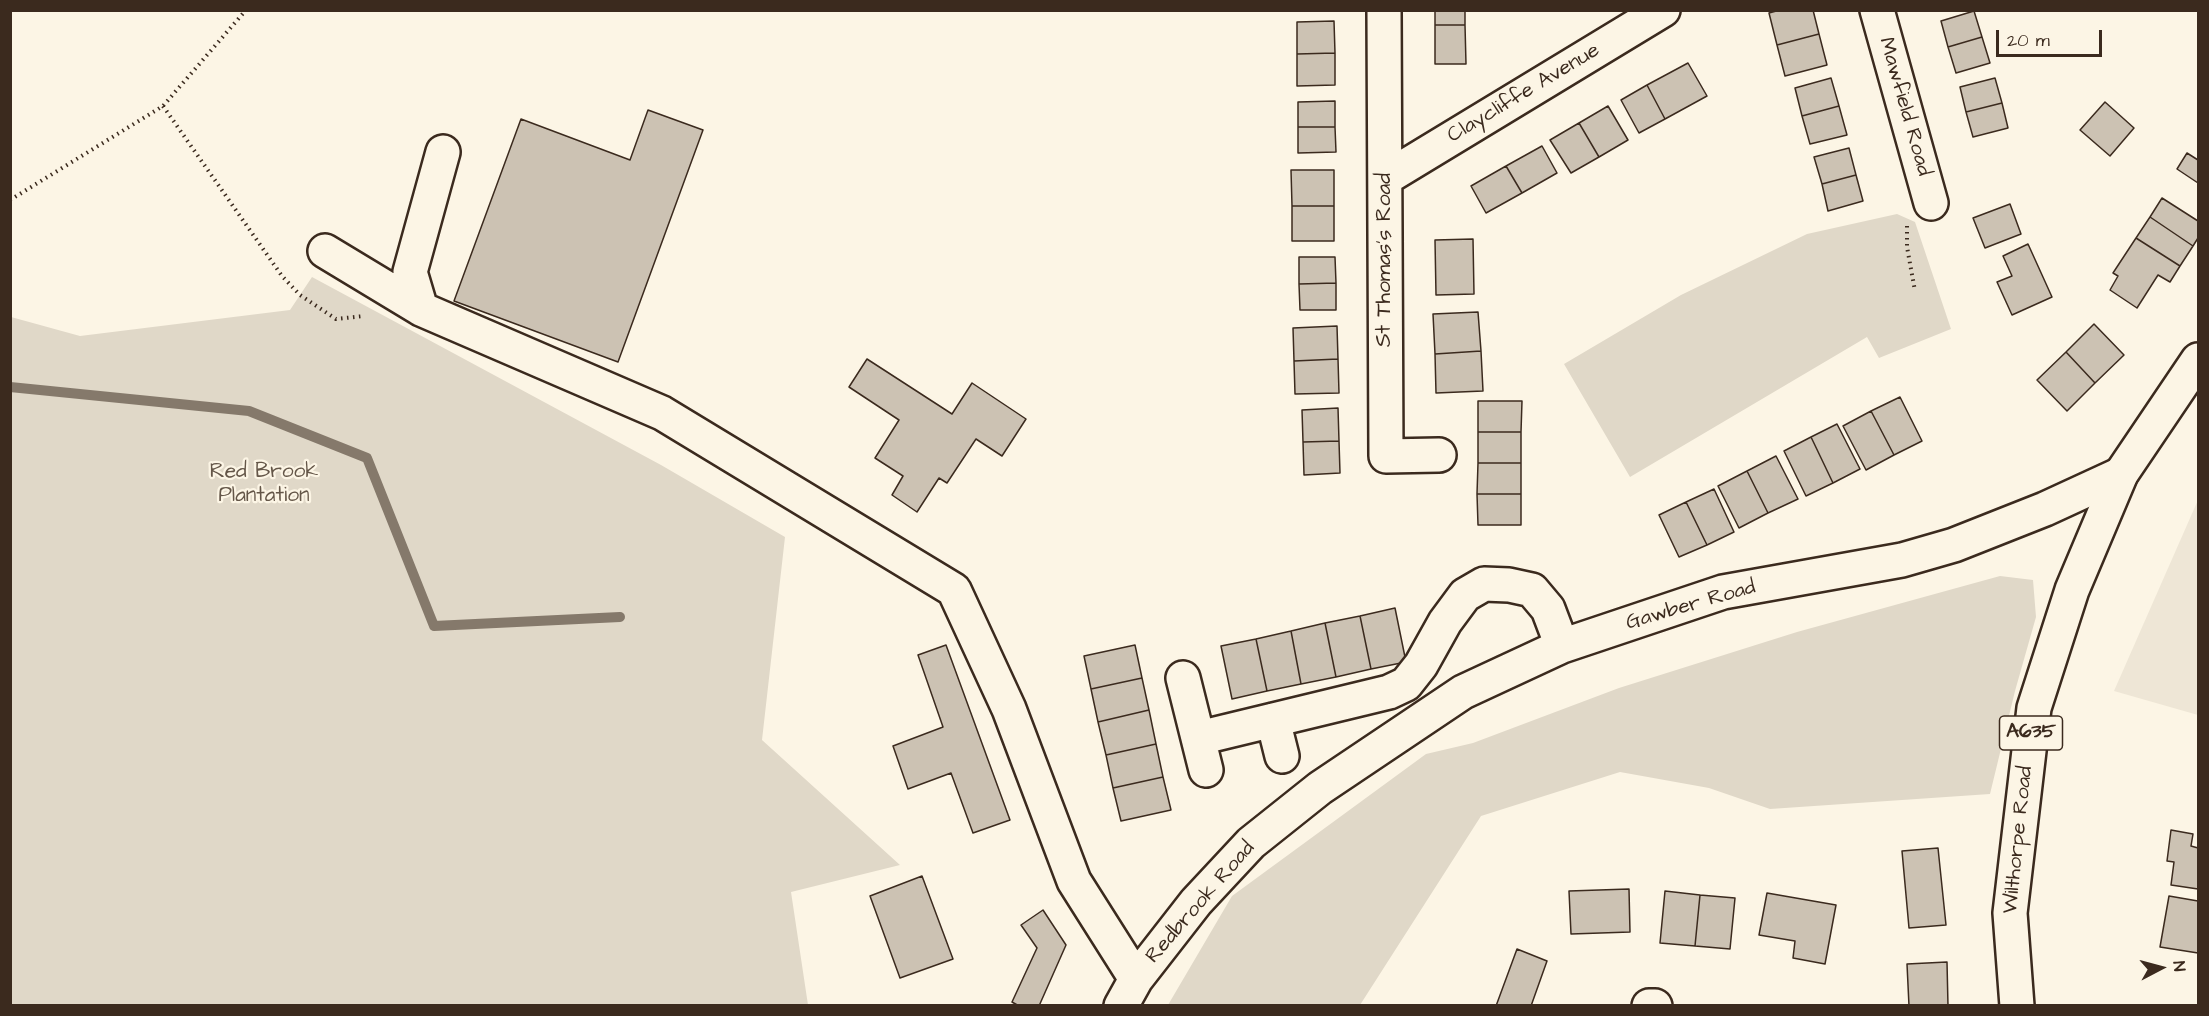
<!DOCTYPE html>
<style>
body{margin:0}
#map{position:relative;width:2209px;height:1016px;overflow:hidden;background:#fcf5e5;font-family:"Architects Daughter",sans-serif}
canvas{display:block}
.frame{position:absolute;inset:0;border:12px solid #3b2a1e;pointer-events:none}
.north{position:absolute;left:2131px;top:938px;width:60px;height:60px;-webkit-text-stroke:4px #fcf5e5;paint-order:stroke;rotate:84deg;font-size:16px;font-weight:700;line-height:24px;text-align:center;color:#3b2a1e}
.north::after{content:'';display:block;margin:auto;width:21px;height:27px;background:#3b2a1e;clip-path:polygon(50% 0,100% 100%,50% 72%,0 100%)}
.scale{position:absolute;left:1996px;top:30px;width:106px;height:27px;box-sizing:border-box;border:3px solid #3b2a1e;border-top:0;padding-left:8px;font-size:18px;line-height:21px;white-space:nowrap;color:#3b2a1e;-webkit-text-stroke:4px #fcf5e5;paint-order:stroke}
</style>
<div id="map">
<canvas width="2209" height="1016"></canvas>
<div class="frame"></div>
<div class="north">N</div>
<div class="scale">20 m</div>
</div>
<script>
const context = document.querySelector('canvas').getContext('2d');
context.lineJoin = 'round';
function paint(path, color) {
  context.fillStyle = color;
  context.fill(path, 'evenodd');
}
function strokePath(path, color, width, dash) {
  context.strokeStyle = color;
  context.lineWidth = width;
  context.lineCap = dash ? 'butt' : 'round';
  context.setLineDash(dash || []);
  context.stroke(path);
}
function drawText(font, color, halo, rows, align = 'center') {
  context.font = font + ' "Architects Daughter",sans-serif';
  context.lineWidth = 4.5;
  context.setLineDash([]);
  context.textBaseline = 'middle';
  context.strokeStyle = halo;
  context.fillStyle = color;
  for (const [text, x, y, turn = 0] of rows) {
    context.save();
    context.translate(x, y);
    context.rotate((+turn || 0) * Math.PI / 180);
    context.textAlign = isNaN(turn) ? turn : align;
    if (halo) context.strokeText(text, 0, 0);
    context.fillText(text, 0, 0);
    context.restore();
  }
}
paint(new Path2D(`
 M2198,500V715L2114,691Z`), '#eee6d6');
paint(new Path2D(`
 M1897,214L1915,222L1951,329L1879,358L1867,337L1630,477L1564,364L1681,295L1807,234Z
 M312,277L661,465L785,537L762,740L900,865L791,892L808,1005H11V317L80,336L290,310Z
 M2000,576L2033,580L2036,617L2015,691L1990,794L1770,809L1709,788L1620,772L1481,816L1360,1005H1168L1232,896L1426,754L1473,743L1619,688L1797,632Z`), '#e0d8c8');
strokePath(new Path2D(`
 M10,387L249,411L367,458L434,626L620,617`), '#85796b', 10);
const building = new Path2D(`
 M1435,10H1465V25H1435Z
 M1780,10H1813L1819,34L1777,45L1769,13Z
 M1974,11L1982,37L1948,47L1941,21Z
 M1334,21L1335,53L1297,54V22Z
 M1435,25H1465L1466,64H1435Z
 M1819,34L1827,65L1785,76L1777,45Z
 M1982,37L1990,63L1956,73L1948,47Z
 M1335,53V85L1297,86V54Z
 M1688,63L1707,96L1665,119L1647,85Z
 M1831,78L1839,106L1802,116L1795,88Z
 M1995,78L2002,103L1966,112L1960,87Z
 M1647,85L1665,119L1639,133L1621,100Z
 M1335,101V127H1298V102Z
 M2105,102L2134,128L2110,156L2080,130Z
 M2002,103L2008,128L1973,137L1966,112Z
 M1608,106L1628,140L1599,157L1579,123Z
 M1839,106L1847,135L1810,144L1802,116Z
 M648,110L703,130L618,362L454,301L521,119L630,160Z
 M1579,123L1599,157L1571,173L1550,140Z
 M1298,127H1335L1336,152L1298,153Z
 M1542,146L1557,173L1522,193L1506,166Z
 M1849,148L1856,175L1822,184L1814,157Z
 M2187,153L2198,160V183L2177,169Z
 M1506,166L1522,193L1486,213L1471,186Z
 M1291,170H1334V206H1292Z
 M1856,175L1863,201L1828,211L1822,184Z
 M2162,198L2198,221V238L2193,246L2150,217Z
 M2010,204L2021,234L1985,248L1973,218Z
 M1292,206H1334V241H1292Z
 M2150,217L2193,246L2180,266L2136,238Z
 M2136,238L2180,266L2170,282L2158,275L2137,308L2110,290L2118,276L2113,273Z
 M1473,239L1474,294L1436,295L1435,240Z
 M2028,244L2052,297L2012,315L1997,282L2012,276L2003,256Z
 M1299,257H1335L1336,283L1299,284Z
 M1336,283V310H1300L1299,284Z
 M1478,312L1481,351L1435,354L1433,314Z
 M2094,324L2124,355L2095,383L2066,352Z
 M1337,326L1338,359L1294,361L1293,328Z
 M1481,351L1483,391L1436,393L1435,354Z
 M2066,352L2095,383L2067,411L2037,380Z
 M867,359L952,414L972,383L1026,419L1002,456L976,439L947,483L939,478L917,512L892,495L903,476L875,458L899,420L849,387Z
 M1338,359L1339,393L1295,394L1294,361Z
 M1900,397L1922,441L1894,455L1871,411Z
 M1478,401H1522L1521,432H1478Z
 M1338,408L1339,441L1303,442L1302,410Z
 M1871,411L1894,455L1866,470L1843,426Z
 M1837,424L1860,469L1833,483L1811,437Z
 M1478,432H1521V463H1478Z
 M1811,437L1833,483L1806,496L1784,451Z
 M1339,441L1340,473L1304,475L1303,442Z
 M1776,456L1798,499L1768,513L1747,471Z
 M1478,463H1521V494H1477Z
 M1747,471L1768,513L1739,528L1718,486Z
 M1714,489L1734,532L1707,545L1686,502Z
 M1477,494H1521V525H1478Z
 M1686,502L1707,545L1679,557L1659,515Z
 M1395,608L1406,662L1371,669L1360,616Z
 M1360,616L1371,669L1336,677L1325,623Z
 M1325,623L1336,677L1301,684L1291,631Z
 M1291,631L1301,684L1267,691L1256,639Z
 M1256,639L1267,691L1232,699L1221,646Z
 M946,645L1010,820L973,833L951,773L908,789L893,746L943,727L918,655Z
 M1135,645L1142,678L1091,689L1084,656Z
 M1142,678L1149,710L1098,722L1091,689Z
 M1149,710L1156,744L1106,755L1098,722Z
 M1156,744L1163,777L1113,788L1106,755Z
 M1163,777L1171,810L1121,821L1113,788Z
 M2171,830L2193,834L2191,846L2198,848V889L2171,885L2174,862L2167,861Z
 M1938,848L1946,925L1909,928L1902,851Z
 M922,876L953,959L900,978L870,896Z
 M1629,889L1630,932L1571,934L1569,891Z
 M1665,891L1700,895L1695,946L1660,943Z
 M1767,893L1836,905L1825,964L1793,958L1795,941L1759,935Z
 M1700,895L1735,898L1730,949L1695,946Z
 M2169,896L2198,901V953L2160,947Z
 M1043,910L1066,945L1039,1006H1019L1012,1002L1037,948L1021,925Z
 M1517,949L1547,961L1531,1006H1496Z
 M1947,962L1948,1006H1909L1907,964Z`);
paint(building, '#ccc2b3');
strokePath(building, '#3b2a1e', 1.5);
const minor = new Path2D(`
 M1384,10L1386,456L1439,455
 M1877,10L1931,203
 M1386,178L1663,10
 M325,251L421,309L662,413L954,590L1009,709L1074,881L1136,979
 M421,309L410,272L443,152
 M1183,678L1206,770
 M1273,720L1282,756
 M1199,738L1389,692L1406,684L1421,665L1445,622L1465,595L1484,584L1509,585L1532,590L1548,609L1562,646
 M1121,1006L1136,979L1196,902L1251,843L1320,788L1463,692L1562,646L1723,592L1902,560L1954,545L2045,509L2121,474
 M1649,1006H1655`);
const highway = new Path2D(`
 M2017,1006L2010,913L2034,708L2072,590L2121,474L2198,360`);
strokePath(minor, '#3b2a1e', 38);
strokePath(highway, '#3b2a1e', 38);
strokePath(new Path2D(`
 M163,106L282,276L300,295L336,319L364,316
 M10,200L163,106L246,10
 M1907,226V247L1915,291`), '#3b2a1e', 4, [1.5, 4.5]);
strokePath(minor, '#fcf5e5', 33);
strokePath(highway, '#fcf5e5', 33);
for (const [x, y, w] of [
 [2031,733,63]
]) {
  const box = new Path2D();
  box.roundRect(x - w / 2, y - 17, w, 34, 4.5);
  context.fillStyle = '#fcf5e5';
  context.fill(box);
  strokePath(box, '#3b2a1e', 1.5);
}
drawText('bold 20px', '#3b2a1e', null, [
 ["A635",2031,733]
]);
drawText('21px', '#3b2a1e', '#fcf5e5', [
 ["Claycliffe Avenue",1524,94,-31],
 ["Mawfield Road",1904,107,74],
 ["St Thomas's Road",1386,260,-90],
 ["Gawber Road",1691,606,-16],
 ["Wilthorpe Road",2019,840,-84],
 ["Redbrook Road",1201,903,-49]
]);
drawText('21px', '#645648', '#fcf5e5', [
 ["Red Brook",264,473],
 ["Plantation",264,497]
]);
</script>
